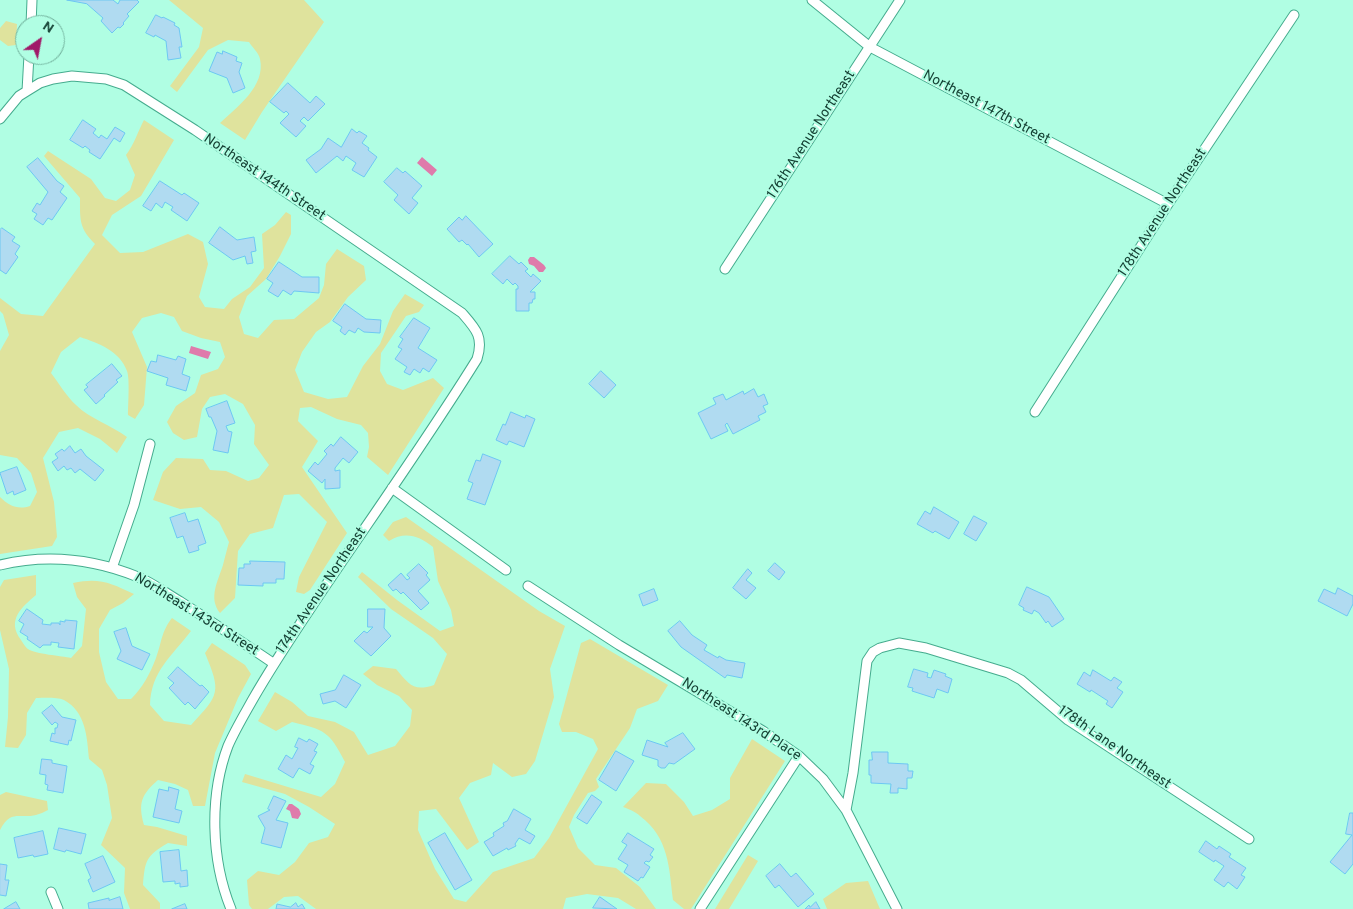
<!DOCTYPE html>
<style>
body{margin:0}
#map{position:relative;width:1353px;height:909px;overflow:hidden;background:#b0fee3;font-family:Overpass,sans-serif}
canvas{display:block}
.north{position:absolute;left:15px;top:15px;width:50px;height:50px;box-sizing:border-box;background:#b0fee3;border:1px solid #72b29d;border-radius:50%;rotate:33deg;font-size:14px;font-weight:700;line-height:20px;text-align:center;color:#154134}
.north::after{content:'';display:block;margin:auto;width:18px;height:22px;background:#a01a69;clip-path:polygon(50% 0,100% 100%,50% 72%,0 100%)}
</style>
<div id="map">
<canvas width="1353" height="909"></canvas>
<div class="north">N</div>
</div>
<script>
const context = document.querySelector('canvas').getContext('2d');
context.lineJoin = 'round';
function paint(path, color) {
  context.fillStyle = color;
  context.fill(path, 'evenodd');
}
function strokePath(path, color, width, dash) {
  context.strokeStyle = color;
  context.lineWidth = width;
  context.lineCap = dash ? 'butt' : 'round';
  context.setLineDash(dash || []);
  context.stroke(path);
}
function drawText(font, color, halo, rows, align = 'center') {
  context.font = font + ' Overpass,sans-serif';
  context.lineWidth = 4;
  context.setLineDash([]);
  context.textBaseline = 'middle';
  context.strokeStyle = halo;
  context.fillStyle = color;
  for (const [text, x, y, turn = 0] of rows) {
    context.save();
    context.translate(x, y);
    context.rotate((+turn || 0) * Math.PI / 180);
    context.textAlign = isNaN(turn) ? turn : align;
    if (halo) context.strokeText(text, 0, 0);
    context.fillText(text, 0, 0);
    context.restore();
  }
}
paint(new Path2D(`
 M169,0H304L324,22L262,112L245,140L220,123C237,107 266,86 260,59C259,53 252,47 249,42L228,40L208,50L177,92L170,86L199,47L203,28Z
 M6,21L17,24L16,45L8,46L0,40V28Z
 M144,120L174,140L141,196L112,215L102,235L120,253L143,252L188,234L203,242L208,264L199,297L205,307L224,309L232,299L250,287L264,268L262,234L275,225L286,212L291,215V234L280,256L266,279L247,296L239,317L244,334L258,338L274,320L294,319L319,298L324,285L326,264L337,249L364,266L366,280L348,297L330,322L316,332L302,352L295,370L304,392L328,399L347,397L363,366L380,344L393,311L405,294L424,305L419,312L406,316L381,353L380,371L387,384L403,390L433,378L444,388L388,475L367,457L369,447L368,433L361,425L337,419L311,407L300,408L298,421L318,441L302,467L347,533L310,590L304,594L296,592L299,577L327,522L299,494L284,495L273,528L250,534L238,551L235,598L220,613C208,598 218,581 223,565C225,557 227,549 229,542L219,522L201,507L180,509L153,500L163,472L176,458L203,459L210,470L226,471L248,481L259,478L269,465L254,444L255,425L243,404L225,394L210,397L202,409L197,437L184,440L173,433L167,422L176,406L195,393L201,375L218,369L225,357L220,342L201,338L182,331L174,317L161,313L142,318L132,332L147,367L144,405L135,419L128,415C128,405 130,379 127,371C120,351 98,343 80,337L61,352L51,373C59,383 66,396 76,405C90,419 111,425 127,437L117,453L100,439L78,428L59,432L43,458L54,502L57,537L52,546L0,554V497C9,506 18,510 30,506L37,492L31,473L17,458L0,455V351L9,335L3,314L0,311V298L21,314L43,316L95,244C79,228 80,220 80,198L44,156L48,151L91,179L105,198L116,201L130,190L135,175L126,155C134,145 138,131 144,120Z
 M406,517L539,611L565,626L550,669L554,697L535,761L526,774L512,777L493,763L491,775L470,783L459,798L479,842L467,850L436,809L419,811L418,830L435,869L454,899L466,902L493,872L534,858L549,838L598,749L593,739L576,732H562L559,724L581,643L590,639L668,685L658,701L637,709L630,728L596,779L599,787L595,791L588,793L574,815L569,827L578,848L595,865L616,868L640,887L656,909H636L618,898L587,894L566,898L563,909H316L298,896L284,897L268,909H252L249,905L247,880L258,871L279,875L295,862L309,843L328,837L335,824L309,807L285,794L242,782L245,774L321,797L335,784L345,762C329,731 325,730 292,722L276,731L258,721L275,692L292,702L308,716L335,722L354,732L368,755L395,746L410,726L412,710L399,696L377,685L363,674L373,666L396,669C409,684 413,692 434,685L447,654L433,638L391,609L358,577L362,572L397,600L440,631L454,626L451,610L438,581L433,547C419,536 405,531 389,541L383,535L393,522Z
 M36,575V595C22,607 6,620 21,640C23,643 26,648 28,649C35,654 62,656 71,658L82,646L86,609L77,597L73,583C99,577 111,583 134,594L123,603L110,610L99,629V652L106,682L118,699H131C143,687 150,674 156,658C162,642 161,632 172,618L191,631C172,656 151,671 150,705L164,721L191,725C220,694 221,692 205,653L212,643L245,665L251,674L238,698L215,753L205,806H193L188,790L175,784L158,780C141,795 138,803 144,825L157,827L187,836V846L168,843C146,856 145,860 143,885L160,903V909H130L124,893L125,868L101,845L112,818L107,785L102,770L89,759C87,737 86,712 64,700C57,697 44,698 36,698L27,713L26,735L18,748L5,747L8,717L9,669L0,630V587L4,580Z
 M752,739L785,761L691,909H684L673,900C669,867 669,838 640,816C636,812 629,809 623,807L646,783L666,784L684,802L693,816L712,810L730,799V778Z
 M6,792L47,801L48,810C44,812 40,814 36,815C19,819 11,809 0,830V795Z
 M748,855L758,861L729,909H715Z
 M868,881L880,909H827L823,899L846,883Z`), '#dfe39d');
paint(new Path2D(`
 M422,157L437,170L432,176L417,163Z
 M530,257H534L544,265L546,268L543,272H539L534,266L529,264L528,260Z
 M191,346L211,352L208,359L189,353Z
 M289,804H292L299,809L301,814L298,819L292,818L290,811L286,809Z`), '#df7bab');
const building = new Path2D(`
 M67,0H113L118,4L120,0H137L139,2L127,14L129,16L123,23L124,24L120,28L118,27L112,33L101,21L103,18L87,4Z
 M156,15L162,18L163,17L175,23L174,25L179,28L182,47H179L181,58L168,60L166,41L155,35L154,37L146,33Z
 M223,51L237,57L236,61L242,63L239,72L245,88L233,93L227,78L209,71L217,52L222,54Z
 M288,83L310,103L316,96L325,104L308,121L304,117L300,121L306,126L296,137L280,123L289,114L286,111L284,113L270,102Z
 M83,120L96,129L93,133L99,138L101,135L107,139L115,127L125,133L120,142L114,138L100,159L89,152L90,150L85,146L83,148L70,140Z
 M352,129L357,133L359,131L367,136L362,143L369,148L368,150L377,157L364,177L352,170L356,163L346,156L343,161L337,156L316,173L306,160L321,149L328,138L341,147Z
 M38,158L57,181L64,186L60,192L67,198L52,220L48,218L43,225L34,219L37,214L32,211L37,203L40,205L48,192L27,167Z
 M397,168L403,173L405,171L422,186L412,198L418,203L409,214L394,200L398,195L384,182Z
 M160,181L182,195L184,193L199,203L187,221L171,210L173,207L165,202L162,208L156,203L151,211L143,206Z
 M466,216L493,244L479,257L468,244L467,245L462,240L459,242L447,229L459,217L462,220Z
 M220,227L237,240L254,237L256,251L251,252L253,263L247,264L245,256L233,260L209,243Z
 M2,228L15,237L12,241L20,246L15,254L18,257L6,274L0,270V230Z
 M510,256L519,264L521,262L528,269L525,271L531,277L533,274L541,281L530,292H535V299H533L532,303H529V311H516V289H518V286L515,283L513,285L507,279L503,284L492,274Z
 M279,262L302,277H319V293L294,291L291,295L283,290L278,297L268,291L273,283L267,279Z
 M345,304L366,319L381,320L380,333L364,332L358,328L355,333L349,330L345,335L340,331L342,327L333,321Z
 M414,318L430,328L418,348L437,360L429,372L423,368L420,373L414,369L410,375L404,372L407,367L395,359L402,349L398,347L403,339L400,337Z
 M158,355L176,360L178,356L186,359L182,374L190,377L186,391L166,385L168,378L147,371L151,361L156,362Z
 M112,364L122,376L116,380L118,382L104,395L105,396L96,404L84,390L88,387L86,385Z
 M601,371L616,385L604,398L589,384Z
 M754,389L758,397L764,394L768,404L763,406L766,412L758,416L760,420L733,434L727,423L725,425L728,431L711,439L698,413L716,404L713,398L723,394L726,400L743,391L744,394Z
 M227,401L235,423L226,426L228,431L232,432L228,453L213,450L217,431L211,417H209L206,409Z
 M511,412L525,418L526,415L535,419L524,447L509,441L507,445L496,440L503,424L505,425Z
 M341,437L358,452L349,463L343,458L335,468V471L340,470V488L325,489V479L322,483L308,471L315,462L318,465L327,454L324,451L331,444L333,446Z
 M70,446L75,453L81,449L86,456L104,470L95,481L80,469L75,473L71,468L67,470L64,466L58,471L52,462L58,458L55,454L62,449L64,451Z
 M483,454L501,461L485,505L467,499L473,483L468,481L476,460L480,461Z
 M17,467L26,490L14,495L13,491L7,494L0,473Z
 M934,507L959,522L949,539L935,531L933,533L917,524L925,511L930,514Z
 M185,513L188,522L198,519L206,543L198,546L199,550L189,553L183,536L177,538L170,518Z
 M974,516L987,523L976,541L964,534Z
 M250,561L285,562L284,579H276V583H263V586L238,585L239,568H244V564H250Z
 M775,563L785,572L779,580L768,571Z
 M419,564L428,573L426,575L430,580L418,591L429,603L421,610L403,592L401,594L396,589L393,591L388,585L401,573L407,580L410,578L407,575Z
 M748,569L752,573L746,580L756,588L746,599L733,588Z
 M1027,587L1049,597L1064,619L1052,627L1048,621L1046,623L1039,613L1034,610L1032,614L1023,610L1024,608L1019,605Z
 M1338,588L1353,596V604L1347,616L1318,601L1324,589L1335,594Z
 M654,589L658,600L643,606L639,595Z
 M27,609L43,620L42,624L51,625V623H59L60,625V621L65,622V620L77,621L74,649L58,647L59,643L51,642V645H43L40,648L27,639L28,637L20,632L24,624L19,621Z
 M368,609H385L384,628L391,636L371,656L354,641L364,631L367,633L373,627H368Z
 M680,621L692,635L707,645L704,650L718,658L719,656L726,660L745,663L742,678L727,675L725,678L681,647L668,631Z
 M126,628L132,646L150,654L142,670L117,659L121,651L114,632Z
 M178,667L200,686L202,685L209,692L195,709L188,702L185,705L169,688L174,683L168,678Z
 M914,669L928,673L927,677L931,678L934,670L946,674L945,676L952,679L948,693L937,689L934,698L912,691L913,688L908,687Z
 M1093,670L1111,681L1114,677L1122,682L1117,688L1123,692L1112,708L1106,704L1108,701L1091,690L1090,692L1077,684L1084,672L1090,676Z
 M344,675L361,685L346,708L335,701L323,704L320,694L335,690Z
 M52,705L62,717L76,720L71,741L69,740L68,745L50,741L52,733L55,734V728H57L58,724L55,722L52,725L42,713Z
 M683,733L695,749L674,764L669,763L665,768H661L658,766V760L642,755L647,740L668,747L665,743Z
 M299,738L307,742L309,739L318,744L314,751L317,752L310,764L314,766L310,774L299,768L293,778L278,769L286,755L292,759L298,748L295,747Z
 M616,751L634,761L616,791L599,780Z
 M872,752H888V763L908,764V771H913L912,778H907V789L898,788V793H890L891,784L871,783V775H869V760H872Z
 M42,759L52,760V763L67,766L63,793L47,790L48,785L45,784L46,775L40,774Z
 M169,787L179,790L175,809L182,811L179,823L153,817L159,789L168,791Z
 M592,795L602,802L587,824L577,818Z
 M274,796L286,801L276,820L288,823L281,848L261,843L265,828L258,816L270,810L268,809Z
 M514,809L531,819L525,830L535,836L530,844L519,838L515,844L516,846L508,850L507,848L493,856L484,842L494,836L493,833L504,826L503,823L507,821Z
 M1350,813H1353V864L1345,874L1330,862L1352,835L1346,834Z
 M59,828L86,834L81,854L66,850L65,852L54,849Z
 M43,831L48,854L34,857L33,855L18,858L14,838Z
 M445,833L472,880L455,890L428,843Z
 M628,833L654,849L650,855L653,857L649,862L646,861L644,863L650,867L643,878L641,877L638,881L624,872L628,865L618,859L627,845L622,842Z
 M1206,841L1217,849L1219,846L1231,854L1229,857L1246,868L1241,875L1245,877L1237,889L1228,882L1224,887L1214,880L1224,866L1215,860L1214,862L1199,852Z
 M179,850L181,871L187,870L188,886L180,887V883L175,884V881L163,882L160,852Z
 M103,856L115,882L93,892L88,880L91,878L85,864Z
 M0,864L7,865L5,880H9L6,896L0,895Z
 M780,864L791,877L796,873L814,894L798,907L779,885L775,888L766,876Z
 M120,897L123,909H89L88,903L109,898V900Z
 M600,897L617,909L593,908Z
 M16,902L20,909H4Z
 M816,902L820,909H805L809,905L810,907Z
 M296,903L298,907L302,904L305,909H276L277,904L290,907Z
 M185,904L187,909H172Z`);
paint(building, '#b0dbf1');
strokePath(building, '#6dc7f2', 1);
const minor = new Path2D(`
 M812,0L870,47L1168,204
 M31,25L32,0
 M27,91L40,83L53,79L72,76L106,79L124,85L195,130L462,313C476,329 484,337 477,359C428,438 374,514 322,591C298,627 274,662 253,699C244,715 235,730 228,746C209,796 211,860 231,909
 M0,119L19,96L27,91L29,55
 M725,269L900,0
 M1035,412L1168,204L1294,15
 M392,488L506,570
 M0,565C46,554 94,559 138,577C153,583 167,594 181,602C212,622 242,642 273,663
 M112,568L134,505L150,444
 M528,586L619,645L763,731L799,756L823,779L846,810L897,909
 M846,810L853,773L867,661L873,652L880,648L899,643L926,648L1008,673L1021,680L1068,720L1249,839
 M51,892L58,909
 M700,909L799,756`);
strokePath(minor, '#45ac8e', 11);
strokePath(minor, '#fff', 9);
drawText('14px', '#154134', '#b0fee3', [
 ["Northeast 147th Street",986,108,28],
 ["176th Avenue Northeast",812,135,-57],
 ["Northeast 144th Street",264,178,34],
 ["178th Avenue Northeast",1163,213,-57],
 ["174th Avenue Northeast",322,591,-56],
 ["Northeast 143rd Street",196,615,32],
 ["Northeast 143rd Place",741,720,33],
 ["178th Lane Northeast",1114,748,35]
]);
</script>
